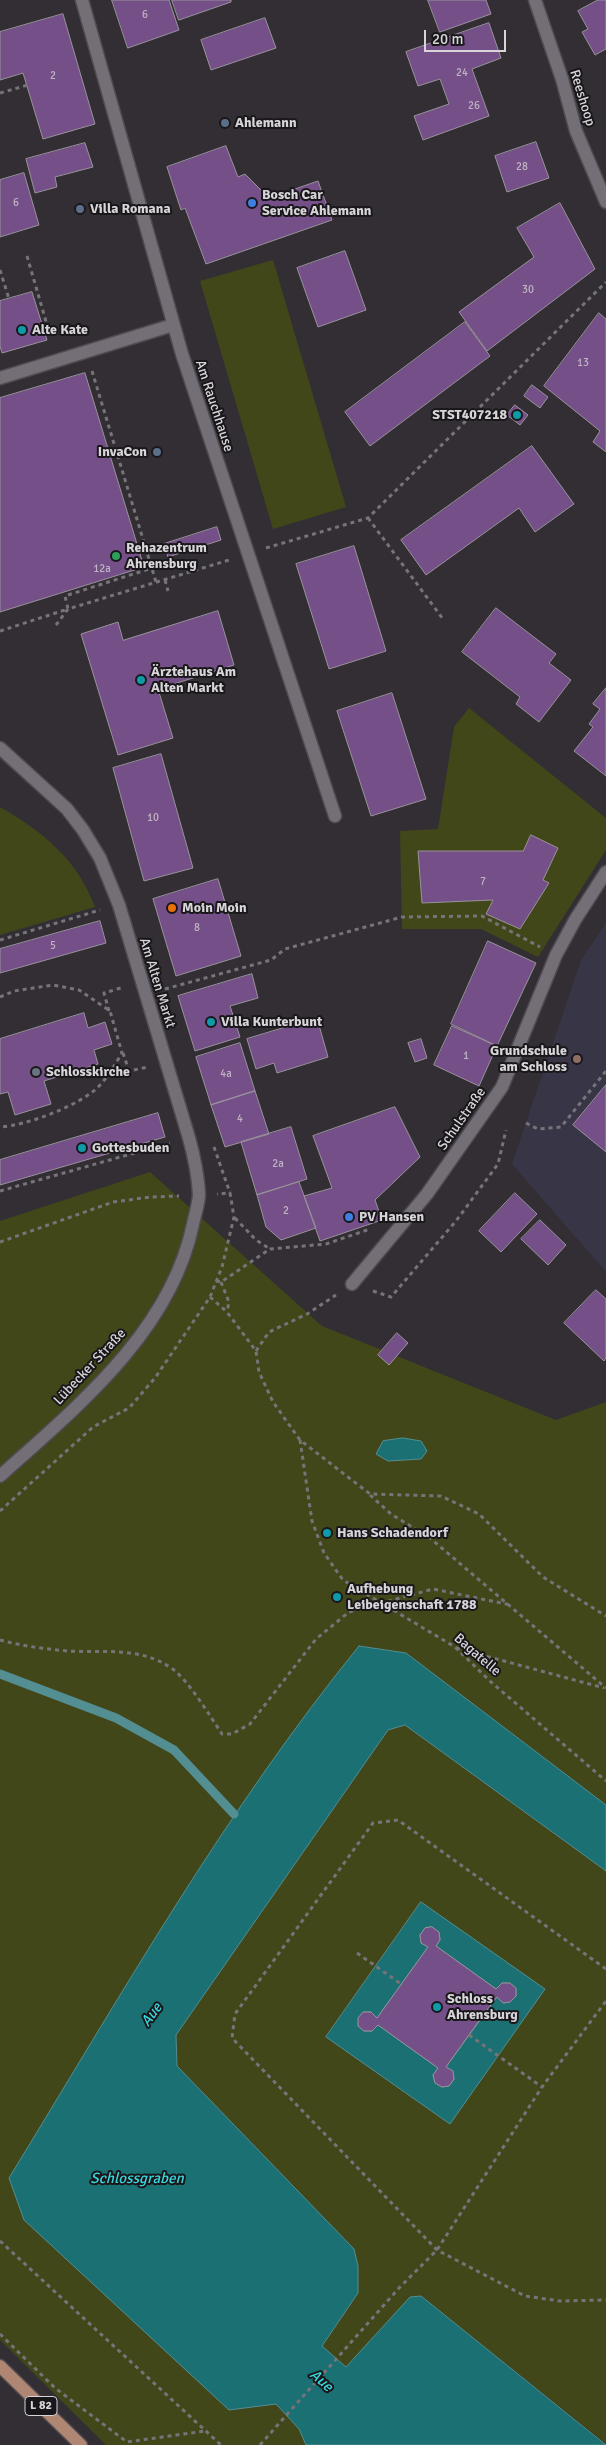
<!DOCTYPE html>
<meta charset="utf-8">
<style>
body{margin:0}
#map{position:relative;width:606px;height:2445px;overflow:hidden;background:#322e34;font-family:Signika,sans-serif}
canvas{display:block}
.scale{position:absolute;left:424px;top:30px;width:82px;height:22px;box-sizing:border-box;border:2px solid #d7d5d9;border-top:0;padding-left:6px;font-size:15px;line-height:18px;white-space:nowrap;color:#d7d5d9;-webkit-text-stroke:4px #19171a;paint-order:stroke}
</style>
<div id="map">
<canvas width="606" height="2445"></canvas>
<div class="scale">20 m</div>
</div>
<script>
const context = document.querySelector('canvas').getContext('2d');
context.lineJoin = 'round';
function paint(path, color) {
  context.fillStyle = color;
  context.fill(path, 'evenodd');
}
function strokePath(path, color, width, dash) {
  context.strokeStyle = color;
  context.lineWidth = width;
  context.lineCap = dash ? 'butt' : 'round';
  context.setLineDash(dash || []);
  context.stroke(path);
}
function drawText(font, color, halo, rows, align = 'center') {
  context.font = font + ' Signika,sans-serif';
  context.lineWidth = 4;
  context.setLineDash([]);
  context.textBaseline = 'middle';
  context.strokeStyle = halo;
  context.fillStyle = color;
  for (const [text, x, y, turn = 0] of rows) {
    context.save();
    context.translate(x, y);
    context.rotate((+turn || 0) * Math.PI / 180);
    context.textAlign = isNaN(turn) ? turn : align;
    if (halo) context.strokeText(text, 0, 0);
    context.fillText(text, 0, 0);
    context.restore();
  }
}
paint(new Path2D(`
 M606,923V1272L512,1164L581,960Z`), '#383546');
paint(new Path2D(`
 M273,260L346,507L273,529L200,281Z
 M469,708L606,818V850L538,957L481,929H402L400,831L438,829L454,727Z
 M0,807C42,831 78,860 95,907L0,935Z
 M150,1172L322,1326L556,1420L606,1402V1805L406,1653L359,1646C225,1811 121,1997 9,2178L276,2404L299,2429L306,2445H106L0,2340V1221Z
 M405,1725L606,1871V2444L421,2296L388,2321L346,2368L322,2346L358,2293L354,2249L177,2066L176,2035L388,1730Z`), '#42471a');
const water = new Path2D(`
 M403,1438L421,1441L427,1451L421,1459L388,1461L376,1454L383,1441Z
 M359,1646L406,1653L606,1805V1871L405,1725L388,1730L176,2035L177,2066L354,2249L358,2266V2293L322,2346L346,2367L410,2297L421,2296L606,2445H306L299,2429L276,2404L229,2410L24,2220L9,2178C120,1997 225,1811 359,1646Z
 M421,1902L545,1989L450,2124L326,2037ZM432,1927L439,1932L440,1940L436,1946L496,1989L502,1983H510L516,1989V1996L510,2002L503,2003L497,1997L446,2067L453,2072L454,2079L449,2086L442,2087L435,2083L433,2075L438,2068L378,2025L372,2031H364L358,2026L363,2012H371L377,2018L428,1947L421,1943L420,1935L425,1928Z`);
paint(water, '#1b7073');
strokePath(water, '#538e92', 1);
strokePath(new Path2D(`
 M0,1674L116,1718L174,1750L234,1814`), '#538e92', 9);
const building = new Path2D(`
 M112,0H169L179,30L128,48Z
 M172,0H231V2L179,20Z
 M428,0H486L491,14L440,32Z
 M598,0H606V49L595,55L582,32L588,29L578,11Z
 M63,14L95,124L43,139L23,73L0,80V32Z
 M265,18L276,48L211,70L201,40Z
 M489,23L501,58L472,69L489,116L423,140L414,116L449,104L440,79L418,86L406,52Z
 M536,142L549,178L507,192L495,156Z
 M85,143L93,167L55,177L57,187L35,193L26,159Z
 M226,146L238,177L245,174L269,198L318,181L332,220L206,264L185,208L181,210L167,167Z
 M24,173L39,225L0,237V180Z
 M560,203L595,269L487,351L459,312L534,257L517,228Z
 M345,251L366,310L318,327L297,268Z
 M32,292L47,340L2,353L0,346V301Z
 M599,313L606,319V452L593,442L600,431L544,386Z
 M465,322L490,356L370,446L345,412Z
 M85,373L144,567L0,612V398Z
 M532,385L548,397L540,408L524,396Z
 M515,405L528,415L520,425L507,415Z
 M532,446L574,504L535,532L519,508L426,575L401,540Z
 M217,527L221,540L168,557L164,544Z
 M354,546L386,651L329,669L296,564Z
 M496,608L556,654L549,663L571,680L539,722L516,704L520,697L462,652Z
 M218,611L234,665L158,689L173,738L118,755L81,634L118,622L123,640Z
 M606,688V776L574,751L593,727L589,724L600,709L593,704Z
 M392,693L426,799L371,816L337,711Z
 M161,754L193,868L144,881L113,768Z
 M531,835L558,848L543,880L549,883L520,929L486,914L493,900L422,903L418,851H523Z
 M218,879L241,956L176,976L153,899Z
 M100,921L106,943L0,973V949Z
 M488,941L536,963L497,1046L451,1024Z
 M252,974L258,998L230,1006L240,1037L195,1051L178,996Z
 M84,1013L88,1028L105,1022L112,1044L94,1050L98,1064L44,1081L51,1104L15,1115L8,1092L0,1094V1039Z
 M317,1018L328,1057L277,1073L274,1063L256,1069L247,1039Z
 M452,1026L497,1046L479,1086L434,1065Z
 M421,1039L427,1058L415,1062L408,1043Z
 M240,1043L255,1091L211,1105L196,1057Z
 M606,1085V1152L573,1125Z
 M255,1091L269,1134L225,1147L211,1105Z
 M395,1107L420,1157L375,1200L382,1220L320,1241L304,1196L332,1188L313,1136Z
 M158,1113L165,1137L0,1185V1160Z
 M291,1127L307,1179L257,1195L241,1142Z
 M299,1182L316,1228L281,1240L266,1227L257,1195Z
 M515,1193L537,1214L501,1252L479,1231Z
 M540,1220L566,1245L548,1265L521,1239Z
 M596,1290L606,1299V1358L604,1361L564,1323Z
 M397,1333L408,1343L389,1365L378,1355Z
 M432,1927L439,1932L440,1940L436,1946L496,1989L502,1983H510L516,1988V1996L510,2002L503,2003L497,1997L481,2018L446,2067L453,2071L454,2079L449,2086L442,2087L435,2083L433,2075L438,2068L378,2025L372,2031H364L358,2026V2018L363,2012H371L377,2018L428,1947L421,1943L420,1935L425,1928Z`);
paint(building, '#754f87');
strokePath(building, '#98939b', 1);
const pedestrian = new Path2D(`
 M0,378L173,325`);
const minor = new Path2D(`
 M82,0L182,354L335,816
 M0,748L67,809L83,830L100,858L119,905L189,1138C194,1156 198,1175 199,1194C199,1203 195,1214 193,1224C171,1331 78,1406 0,1476
 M352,1284L427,1194L502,1087L556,955L575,920L606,872`);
const tertiary = new Path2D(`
 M535,0L562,79L576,131L606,202`);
const primary = new Path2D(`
 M0,2366L81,2445`);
strokePath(pedestrian, '#4f4b51', 15);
strokePath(minor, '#4f4b51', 15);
strokePath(tertiary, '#4f4b51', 15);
strokePath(primary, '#4f4b51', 15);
strokePath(new Path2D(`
 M0,93L28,85
 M27,256L47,325
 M0,270L9,299
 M92,371L156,582
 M368,518L443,619
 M266,548L368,518L606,282
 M165,580L168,591
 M56,625L68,609L229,560
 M0,631L68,609L65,596L152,568
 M0,940L100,910
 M165,989L271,960L285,949L402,917L482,916L540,947
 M0,997L14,991L53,985L79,990L110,1011L122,1053C114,1066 104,1084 91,1093C69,1109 27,1125 0,1127
 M109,1011L104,993L124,987
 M123,1053L129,1071L148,1067
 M526,1123L538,1129L561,1127L606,1071
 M214,1147L230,1193
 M0,1191L170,1143
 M235,1218L256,1240L270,1249
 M0,1242L113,1202L151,1197L179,1196
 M216,1281L221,1282L270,1249L326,1244L370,1229
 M221,1282L229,1302L227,1312
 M373,1291L391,1297L456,1221L498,1164L506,1130
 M210,1297L227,1312L256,1351L259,1372L273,1402L300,1440L370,1494L441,1496L479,1514L543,1577L606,1616
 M256,1351L269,1332L307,1314L336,1295
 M300,1440L312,1521L324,1553L343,1580L455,1647L491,1682L606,1781
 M370,1495L391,1514L430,1538L606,1688
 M0,1511L93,1427L129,1408L155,1378L210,1297L222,1267L234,1217L230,1193L217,1194
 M0,1640C22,1646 45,1649 68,1651C105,1653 142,1646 174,1670C190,1683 210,1716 222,1734H232L250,1724L316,1639L349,1612L433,1589L511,1605
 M456,1648L604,1688
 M357,1953L401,1984
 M606,1969L398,1820L373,1823L235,2014L232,2038L437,2250L525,2296L560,2301L606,2300
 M469,2035L542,2087
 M0,2241L221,2445
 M0,2334L55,2388L127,2442L205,2431
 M260,2445L400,2287L437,2250L542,2087L606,2001`), '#777479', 3, [4, 4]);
strokePath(pedestrian, '#746f76', 12);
strokePath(minor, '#746f76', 12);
strokePath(tertiary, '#746f76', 12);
strokePath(primary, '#af8672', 12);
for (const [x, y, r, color] of [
 [225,123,5,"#5c6f8a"],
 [252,203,5,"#3f7fe0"],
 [80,209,5,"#5c6f8a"],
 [22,330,5,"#0f9aa8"],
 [517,415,5,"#0f9aa8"],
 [157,452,5,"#5c6f8a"],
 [116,556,5,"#2e9e5b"],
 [141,680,5,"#0f9aa8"],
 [172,908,5,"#e8710a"],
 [211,1022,5,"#0f9aa8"],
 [577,1059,5,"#8d6e63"],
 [36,1072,5,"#6b7280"],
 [82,1148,5,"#0f9aa8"],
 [349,1217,5,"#3f7fe0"],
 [327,1533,5,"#0f9aa8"],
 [337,1597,5,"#0f9aa8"],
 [437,2007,5,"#0f9aa8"]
]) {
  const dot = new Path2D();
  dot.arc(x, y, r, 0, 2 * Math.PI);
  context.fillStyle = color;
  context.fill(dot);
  strokePath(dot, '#19171a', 2);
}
drawText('11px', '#beb4c4', null, [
 ["6",145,15],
 ["24",462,73],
 ["2",53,76],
 ["26",474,106],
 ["28",522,167],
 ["6",16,203],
 ["30",528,290],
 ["13",583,363],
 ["12a",102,569],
 ["10",153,818],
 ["7",483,882],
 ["8",197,928],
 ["5",53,946],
 ["1",466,1056],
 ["4a",226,1074],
 ["4",240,1119],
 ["2a",278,1164],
 ["2",286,1211]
]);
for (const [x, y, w] of [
 [41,2406,32]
]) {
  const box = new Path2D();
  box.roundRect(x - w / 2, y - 9.5, w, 19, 4);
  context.fillStyle = '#19171a';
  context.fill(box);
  strokePath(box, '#d7d5d9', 1);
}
drawText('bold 12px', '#d7d5d9', null, [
 ["L 82",41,2406]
]);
drawText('14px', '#d7d5d9', '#19171a', [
 ["Reeshoop",582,98,73],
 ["Am Rauchhause",214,406,72],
 ["Am Alten Markt",157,983,73],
 ["Schulstraße",462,1119,-55],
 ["Lübecker Straße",90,1367,-47],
 ["Bagatelle",477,1655,41]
]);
drawText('bold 14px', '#d7d5d9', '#19171a', [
 ["Ahlemann",235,123],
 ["Bosch Car",262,195],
 ["Service Ahlemann",262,211],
 ["Villa Romana",90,209],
 ["Alte Kate",32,330],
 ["STST407218",507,415,"right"],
 ["InvaCon",147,452,"right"],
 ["Rehazentrum",126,548],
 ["Ahrensburg",126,564],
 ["Ärztehaus Am",151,672],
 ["Alten Markt",151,688],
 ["Moin Moin",182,908],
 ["Villa Kunterbunt",221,1022],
 ["Grundschule",567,1051,"right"],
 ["am Schloss",567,1067,"right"],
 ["Schlosskirche",46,1072],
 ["Gottesbuden",92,1148],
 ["PV Hansen",359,1217],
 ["Hans Schadendorf",337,1533],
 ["Aufhebung",347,1589],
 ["Leibeigenschaft 1788",347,1605],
 ["Schloss",447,1999],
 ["Ahrensburg",447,2015]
], 'left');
drawText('italic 15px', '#38d8de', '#19171a', [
 ["Aue",152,2015,-54],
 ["Schlossgraben",137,2179],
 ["Aue",321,2381,41]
]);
</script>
